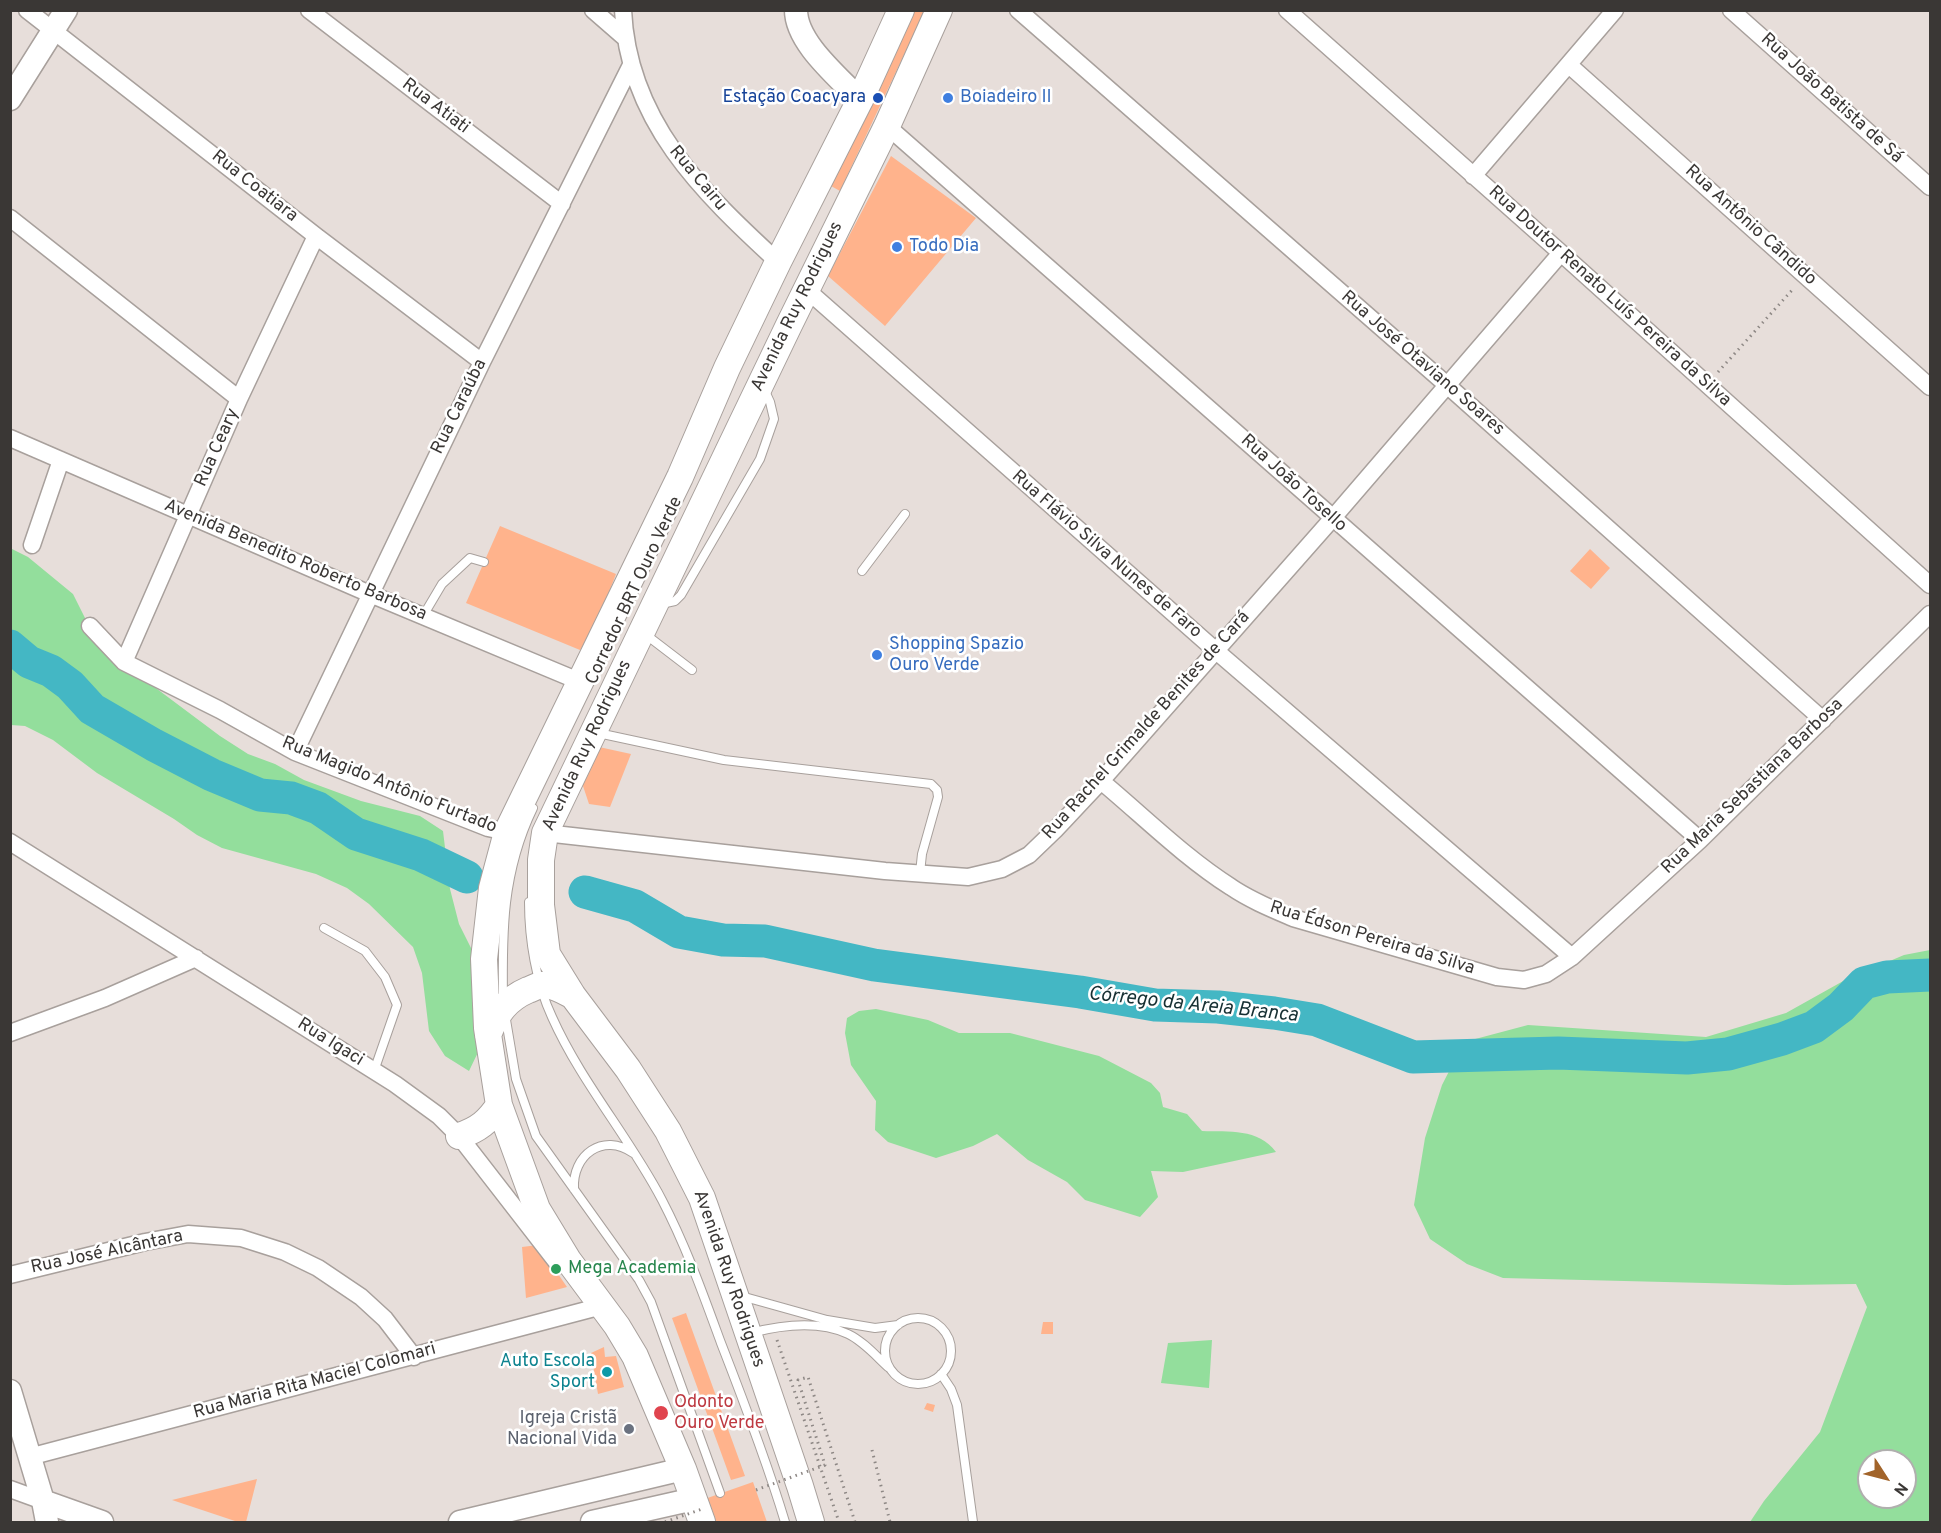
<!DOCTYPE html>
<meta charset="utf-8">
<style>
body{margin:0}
#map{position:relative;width:1941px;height:1533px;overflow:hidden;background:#e7deda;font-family:Overpass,sans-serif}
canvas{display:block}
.frame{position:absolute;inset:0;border:12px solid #3a3735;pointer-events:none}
.north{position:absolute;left:1857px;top:1449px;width:60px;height:60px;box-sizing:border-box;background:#fff;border:2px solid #b0afae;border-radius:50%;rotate:126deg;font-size:16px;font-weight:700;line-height:24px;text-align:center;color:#3a3735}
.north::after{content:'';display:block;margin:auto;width:21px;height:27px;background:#a2642a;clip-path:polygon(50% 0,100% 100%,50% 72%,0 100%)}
</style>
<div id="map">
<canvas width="1941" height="1533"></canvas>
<div class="frame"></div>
<div class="north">N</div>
</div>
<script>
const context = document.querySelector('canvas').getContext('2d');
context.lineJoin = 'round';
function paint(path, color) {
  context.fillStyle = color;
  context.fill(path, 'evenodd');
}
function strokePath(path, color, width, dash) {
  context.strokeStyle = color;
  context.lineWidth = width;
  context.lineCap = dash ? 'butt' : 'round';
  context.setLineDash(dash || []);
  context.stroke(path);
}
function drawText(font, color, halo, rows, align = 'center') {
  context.font = font + ' Overpass,sans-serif';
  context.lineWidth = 5;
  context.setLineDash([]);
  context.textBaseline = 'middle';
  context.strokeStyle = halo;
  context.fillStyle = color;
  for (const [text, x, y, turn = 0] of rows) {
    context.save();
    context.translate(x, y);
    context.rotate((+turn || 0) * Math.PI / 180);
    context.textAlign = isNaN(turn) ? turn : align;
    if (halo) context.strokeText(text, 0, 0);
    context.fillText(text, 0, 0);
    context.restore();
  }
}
paint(new Path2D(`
 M10,548L28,557L73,594L86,620L125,665L220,736L248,754L275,764L304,780L361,801L420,816L443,831L450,889L459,924L474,954L481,1046L469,1071L445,1056L429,1031L422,973L413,947L369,904L347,888L316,874L222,848L197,835L174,819L97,773L53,740L25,726L11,725Z
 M1930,950V1522H1750L1764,1501L1820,1432L1867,1307L1856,1284L1786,1285L1503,1278L1467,1264L1430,1239L1414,1205L1425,1138L1442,1085L1464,1042L1528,1025L1706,1037L1786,1013L1845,980L1904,955ZM1869,1461H1905V1497H1869Z
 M876,1009L928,1020L959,1033H1010L1099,1056L1151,1083L1160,1093L1163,1107L1187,1114L1202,1131C1229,1132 1258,1128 1276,1152L1183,1172L1151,1171L1158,1197L1140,1217L1085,1200L1067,1182L1028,1160L997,1134L973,1146L936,1158L888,1142L875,1130L876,1101L851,1065L845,1033L847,1018L859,1011Z
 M1212,1340L1209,1388L1161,1383L1168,1343Z`), '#93de9c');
strokePath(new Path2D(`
 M10,646L29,662L51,671L70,685L92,709L154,745L212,775L260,795L291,798L318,808L356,834L421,855L467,877
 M585,892L635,906L679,932L723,940L765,941L874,965L1080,992L1155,1005L1218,1007L1274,1013L1317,1020L1413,1057L1558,1053L1687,1058L1728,1054L1782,1039L1814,1027L1841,1007L1864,983L1887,977L1930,975`), '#44b7c4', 33);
paint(new Path2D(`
 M913,10H925L840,191L831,186Z
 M891,156L976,218L885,326L828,276Z
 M500,526L616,574L593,634L580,650L466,603Z
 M1590,549L1610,568L1591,589L1570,571Z
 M599,747L631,754L610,807L589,804L583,786L581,777Z
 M538,1245L567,1287L526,1298L522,1247Z
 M686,1313L745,1476L731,1480L672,1318Z
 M1043,1322H1053V1334H1041Z
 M604,1347L605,1357L616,1356L624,1387L598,1394L591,1353Z
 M927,1403L935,1405L933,1412L924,1409Z
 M257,1479L246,1522H238L172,1500Z
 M753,1482L767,1522H707L699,1501Z`), '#ffb38c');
const lane = new Path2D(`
 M862,571L905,514
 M661,604L675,601L681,595L760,459L774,419L770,402L764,389
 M423,616L442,584L470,558L484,562
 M645,634L692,670
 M598,733L724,760L931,784L937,790L938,797L922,854L920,873
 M529,902C529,939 536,983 552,1017C581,1082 629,1137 662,1200C686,1246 703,1294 721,1343C744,1402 767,1462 785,1522
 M324,928L365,951L385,977L397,1005L374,1071
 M503,1001C502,932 502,872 533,808
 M505,1014L516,1079L536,1136L639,1280L651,1302L720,1493
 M574,1189C572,1155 603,1132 633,1153
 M741,1296L827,1320L875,1328L898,1325
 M885 1351a33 33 0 1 1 66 0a33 33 0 1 1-66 0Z
 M751,1333C782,1325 818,1320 848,1334C863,1341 876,1356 888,1367
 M941,1374L951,1389L957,1405L973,1522`);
const street = new Path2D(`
 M27,10L316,236L482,362
 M309,10L562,204
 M593,10L624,37
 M623,10C628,121 702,192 778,262
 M1018,10L1447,385L1823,720
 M1287,10L1561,253L1930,585
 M1731,10L1930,187
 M1569,65L1930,387
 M887,126L1700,840
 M1473,176L1615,10
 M10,218L239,399
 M807,290L1215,650L1572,957
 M10,438L370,594L581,682
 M32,545L61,460
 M90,626L124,662L220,710L295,752L488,828L507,832
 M124,662L239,399L316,236
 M295,752L482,362L631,65
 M1101,781C1143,816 1184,857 1231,887C1250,900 1272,909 1293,918L1497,977L1524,980L1546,974L1572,957L1700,840L1930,614
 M545,833L885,871L968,877L1002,869L1029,855L1055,830L1101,781L1332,519L1561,253
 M10,842L395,1084L439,1116L459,1136L559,1265
 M10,1033L105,998L196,958
 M10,1275L145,1242L188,1234L241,1238L285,1252L318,1268L361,1297L385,1319L414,1357
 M29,1457L602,1306
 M10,1489L43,1501`);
const secondary = new Path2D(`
 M796,10C796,43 839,77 860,100
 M10,99L66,10
 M10,1391L43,1501L47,1522
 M43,1501L102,1522
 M460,1522L683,1469
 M592,1522L694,1499`);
const primary = new Path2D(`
 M488,1035C496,1014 507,999 528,990C532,989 538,985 542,985C553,984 564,991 573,996
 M459,1136C478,1130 489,1121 499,1105
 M702,1522L683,1469L635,1356L617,1326L568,1260L537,1209L499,1105L487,1028L484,959L492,888L507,832L680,477L727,368L778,262L860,100L901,10
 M811,1522L800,1486L702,1198L668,1131L628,1069L573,996L547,954L541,905V860L545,833L789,325L887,126L939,10`);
strokePath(lane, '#a8a09c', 10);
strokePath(street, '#a8a09c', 19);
strokePath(secondary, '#a8a09c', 25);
strokePath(primary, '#a8a09c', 28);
strokePath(new Path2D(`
 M1718,372L1794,288
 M777,1340L839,1522
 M872,1450L890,1522`), '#8e8885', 3, [1.5, 4.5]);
strokePath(lane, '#fff', 8);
strokePath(street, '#fff', 16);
strokePath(secondary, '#fff', 22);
strokePath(primary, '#fff', 26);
strokePath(new Path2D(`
 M756,1490L825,1465L798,1380L808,1377L855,1522
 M665,1522L702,1509`), '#8e8885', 3, [1.5, 4.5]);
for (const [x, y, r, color] of [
 [878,98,6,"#1a4fb4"],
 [948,98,6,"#3f7fe0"],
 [897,247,6,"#3f7fe0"],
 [877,655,6,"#3f7fe0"],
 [556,1269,6,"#2e9e5b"],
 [607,1372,6,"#0f9aa8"],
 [661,1413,8,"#e0444e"],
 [629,1429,6,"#6b7280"]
]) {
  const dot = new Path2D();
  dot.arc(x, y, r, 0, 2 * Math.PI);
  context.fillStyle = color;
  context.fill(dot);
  strokePath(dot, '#fff', 2);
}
drawText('18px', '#164399', '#fff', [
 ["Estação Coacyara",866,98]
], 'right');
drawText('18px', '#366cbe', '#fff', [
 ["Boiadeiro II",960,98],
 ["Todo Dia",909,247],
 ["Shopping Spazio",889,645],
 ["Ouro Verde",889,666]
], 'left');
drawText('18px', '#3a3735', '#fff', [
 ["Rua João Batista de Sá",1831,99,42],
 ["Rua Atiati",435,107,37],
 ["Rua Cairu",697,179,50],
 ["Rua Coatiara",254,187,38],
 ["Rua Antônio Cãndido",1750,226,42],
 ["Rua Doutor Renato Luís Pereira da Silva",1609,297,42],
 ["Avenida Ruy Rodrigues",798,307,-64],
 ["Rua José Otaviano Soares",1422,364,41],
 ["Rua Caraúba",460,407,-64],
 ["Rua Ceary",218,448,-66],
 ["Rua João Tosello",1293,484,42],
 ["Rua Flávio Silva Nunes de Faro",1106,555,41],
 ["Avenida Benedito Roberto Barbosa",295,561,23],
 ["Corredor BRT Ouro Verde",635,591,-65],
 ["Rua Rachel Grimalde Benites de Cará",1147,726,-48],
 ["Avenida Ruy Rodrigues",588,746,-65],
 ["Rua Magido Antônio Furtado",389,786,22],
 ["Rua Maria Sebastiana Barbosa",1753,787,-44],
 ["Rua Édson Pereira da Silva",1372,939,17],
 ["Rua Igaci",330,1043,32],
 ["Rua José Alcântara",107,1253,-12],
 ["Avenida Ruy Rodrigues",728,1279,71],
 ["Rua Maria Rita Maciel Colomari",315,1382,-15]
]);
drawText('18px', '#27864d', '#fff', [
 ["Mega Academia",568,1269]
], 'left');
drawText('18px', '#0d838f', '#fff', [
 ["Auto Escola",595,1362],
 ["Sport",595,1383]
], 'right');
drawText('18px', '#be3a42', '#fff', [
 ["Odonto",674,1403],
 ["Ouro Verde",674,1424]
], 'left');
drawText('18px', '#5b616d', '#fff', [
 ["Igreja Cristã",617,1419],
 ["Nacional Vida",617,1440]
], 'right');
drawText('italic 20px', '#173033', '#fff', [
 ["Córrego da Areia Branca",1193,1006,6]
]);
</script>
